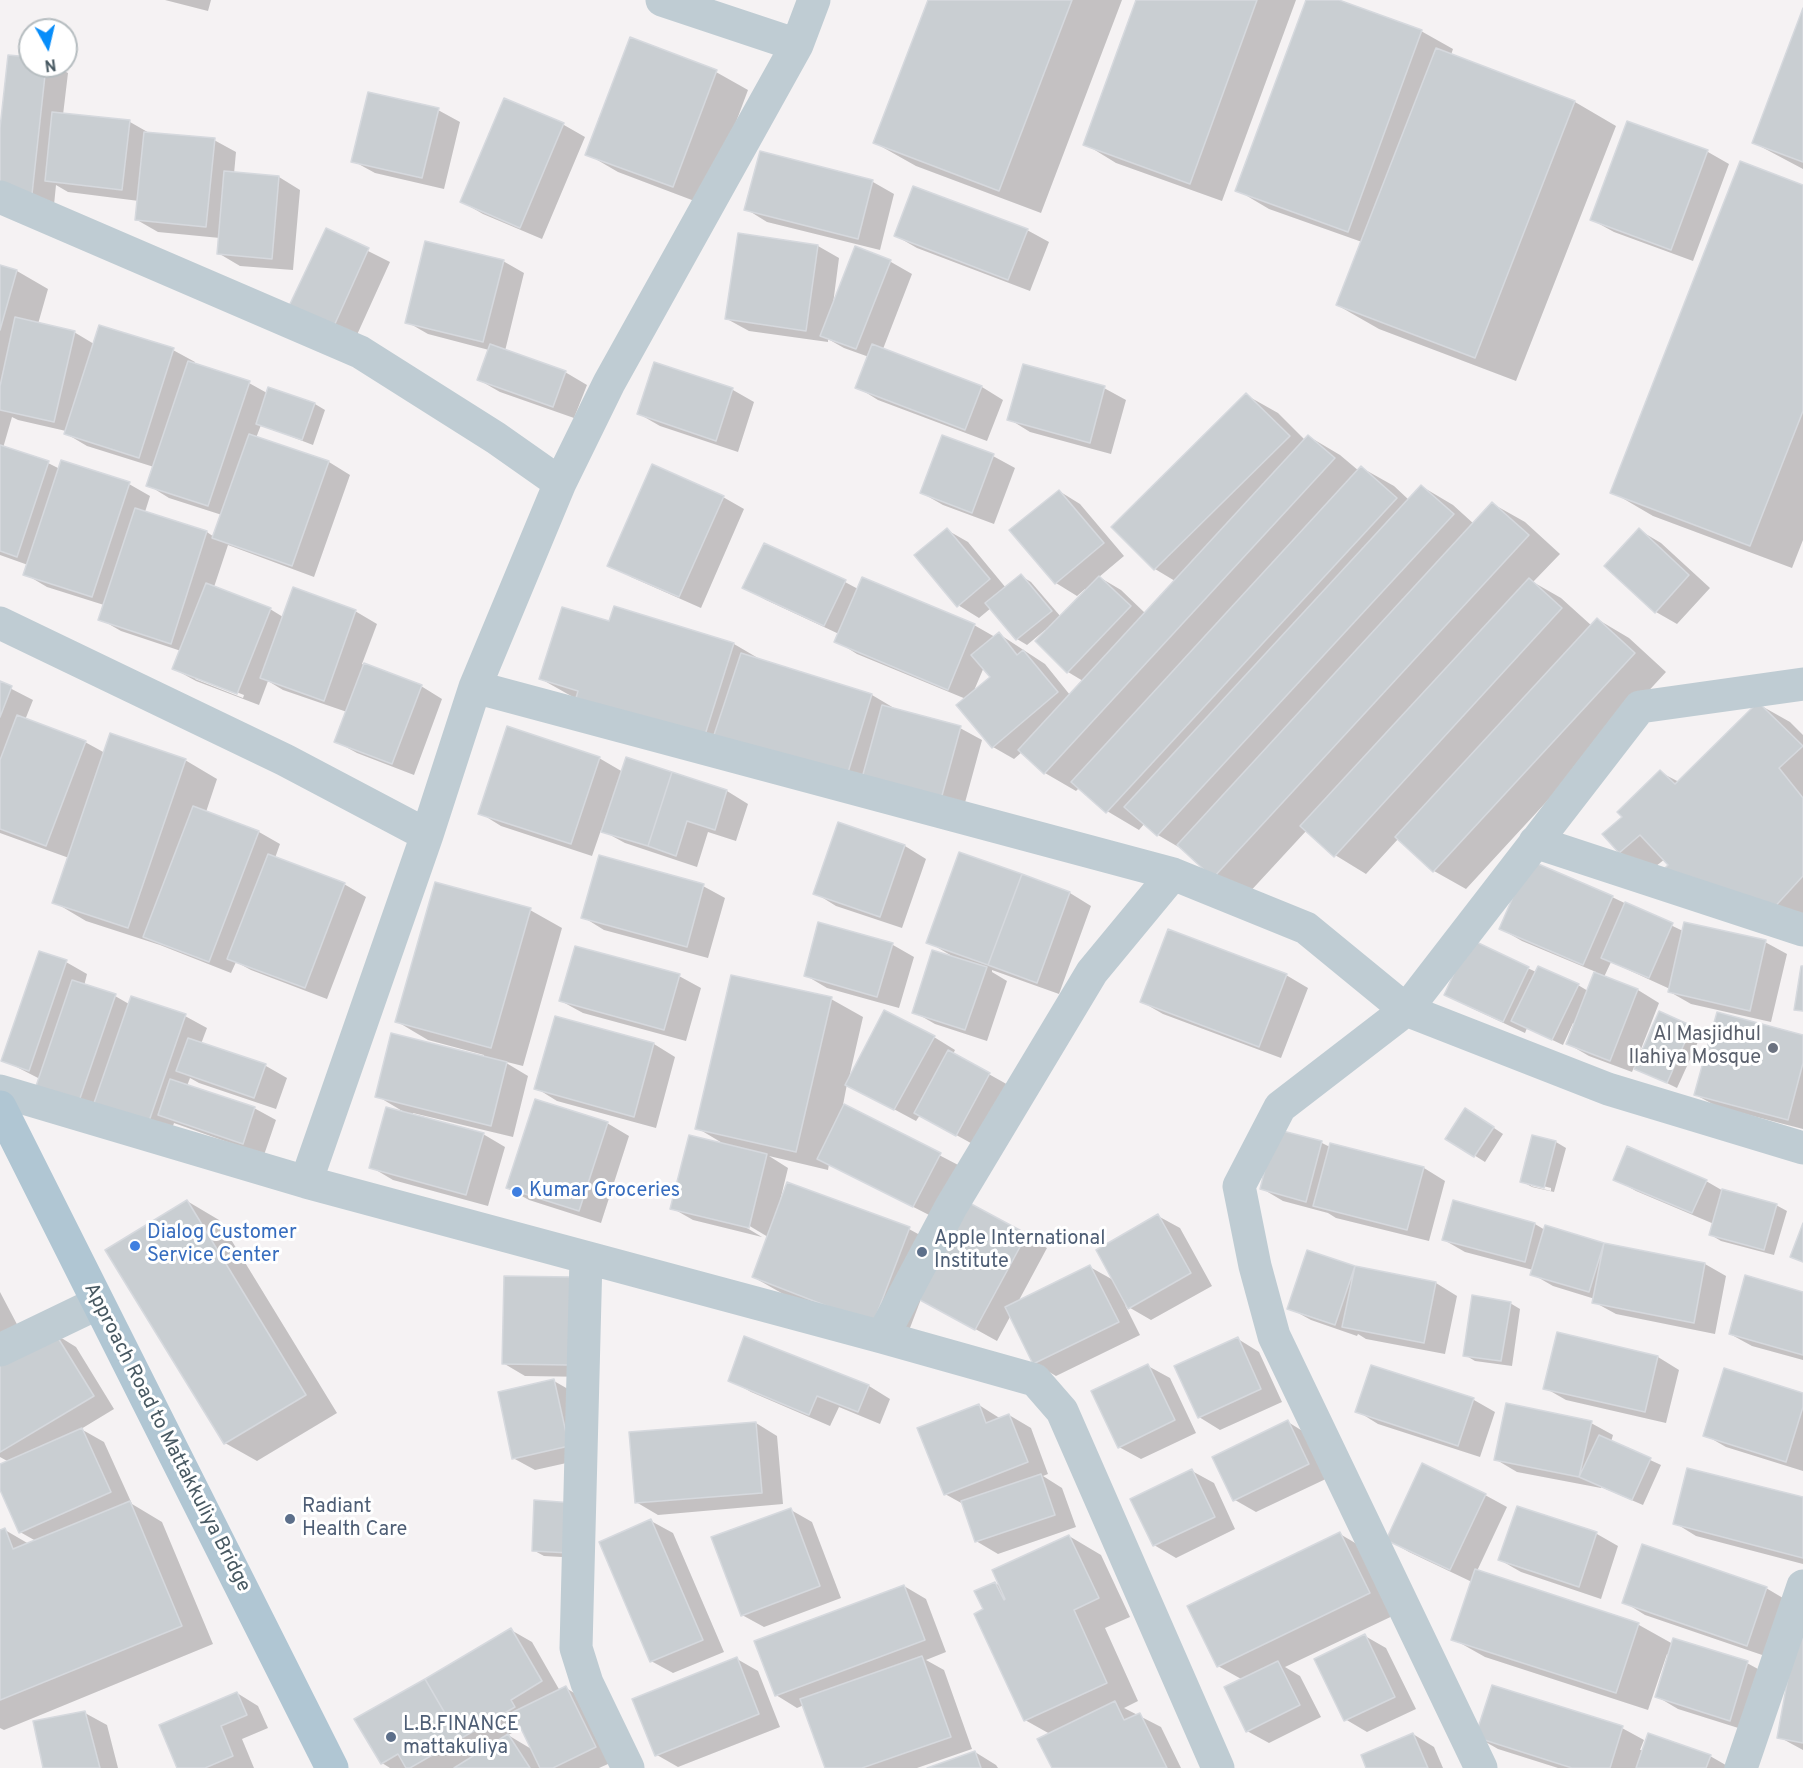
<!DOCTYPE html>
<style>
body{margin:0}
#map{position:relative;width:1803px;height:1768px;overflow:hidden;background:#f5f2f3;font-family:Overpass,sans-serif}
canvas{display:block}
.north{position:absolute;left:18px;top:18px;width:60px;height:60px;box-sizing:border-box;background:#fff;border:2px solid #b6bdc0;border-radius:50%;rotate:172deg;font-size:16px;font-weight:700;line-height:24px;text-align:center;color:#485962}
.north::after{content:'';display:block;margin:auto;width:21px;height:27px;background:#078dfa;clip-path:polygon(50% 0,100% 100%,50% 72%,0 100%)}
</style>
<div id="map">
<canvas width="1803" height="1768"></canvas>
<div class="north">N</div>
</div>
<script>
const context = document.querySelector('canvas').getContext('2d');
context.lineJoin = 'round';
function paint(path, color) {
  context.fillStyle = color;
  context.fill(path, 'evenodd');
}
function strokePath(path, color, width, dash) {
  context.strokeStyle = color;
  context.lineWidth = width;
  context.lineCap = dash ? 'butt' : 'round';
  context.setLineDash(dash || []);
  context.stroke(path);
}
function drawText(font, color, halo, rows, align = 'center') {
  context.font = font + ' Overpass,sans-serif';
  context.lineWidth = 6;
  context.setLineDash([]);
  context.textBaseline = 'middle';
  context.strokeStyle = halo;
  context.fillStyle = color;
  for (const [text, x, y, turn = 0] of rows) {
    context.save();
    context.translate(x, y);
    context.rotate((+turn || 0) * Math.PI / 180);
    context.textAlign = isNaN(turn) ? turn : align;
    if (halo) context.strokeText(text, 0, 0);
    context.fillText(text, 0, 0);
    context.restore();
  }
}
paint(new Path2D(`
 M165,0H211L208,11Z
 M929,0H1122L1041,213L916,166L875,143Z
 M1138,0H1296L1222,201L1116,163L1085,144Z
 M1307,0H1335L1421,31L1453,49L1451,55L1575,102L1616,126L1516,381L1379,329L1337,305L1362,242L1269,209L1237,190Z
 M1803,13V169L1754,143Z
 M631,39L716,72L748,90L705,205L618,172L587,154Z
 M30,59V66H55L68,73L63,115L130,122L151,134L214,140L236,152L234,174L279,177L300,190L293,270L240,266L218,253L220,238L158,232L137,220L139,201L68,192L56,185L54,205L17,202L0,142Z
 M505,100L564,125L585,137L542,239L483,214L462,202Z
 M438,110L460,122L444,189L375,173L353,161Z
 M1627,123L1708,152L1729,164L1693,261L1614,232L1592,220Z
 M761,153L873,182L894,194L880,250L767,222L746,209Z
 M1803,187V540L1792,568L1653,516L1612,492Z
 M326,230L390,262L356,337L291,306Z
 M1027,230L1049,242L1030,291L917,248L896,236Z
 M818,246L839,258L833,304L856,248L891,262L912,274L883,349L982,387L1003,400L987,441L878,400L857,387L869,357L844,348L828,339V342L749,331L727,319Z
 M503,261L524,273L505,351L565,372L587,385L574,418L500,392L479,380L489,350L428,334L407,322Z
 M0,266L17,271L48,289L38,324L74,332L94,344L100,327L173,350L195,362L194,365L249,383L267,393L269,389L315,404L325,410L313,445L261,425L256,438L329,462L350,475L314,577L228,545L214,587L270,609L283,617L355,611L377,624L362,664L421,686L442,699L414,775L357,753L335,741L347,712L283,690L268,681L259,705L196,681L174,669L181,651L121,631L100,619L104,605L47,587L25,574L28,565L0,555ZM12,417L18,420L66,431L65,433L87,446L154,467L148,485L169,498L222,515L214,537L207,532L145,512L150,496L129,484L60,469L48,463L3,448ZM195,676L244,695L243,698L195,679Z
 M655,364L733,390L754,402L738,452L660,426L639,414Z
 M1104,388L1126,400L1111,454L1030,432L1009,419Z
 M1246,395L1278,413L1305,440L1308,436L1340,455L1359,471L1362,468L1394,486L1409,500L1421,486L1453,505L1474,524L1493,504L1525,522L1560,554L1533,582L1561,598L1592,626L1597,619L1629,638L1666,672L1466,889L1434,871L1399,838L1366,874L1335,855L1307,830L1246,896L1187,852L1158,835L1145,823L1139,830L1107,811L1080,787L1076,791L1045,773L1022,752L1014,759L993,747L966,699L857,654L836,641L839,634L766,600L744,588L845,582L858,589L974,625L995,637L999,634L1045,664L1070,695L1083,681L1068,672L1045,630L1027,645L1017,639L991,608L979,618L958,605L947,530L968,542L1006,588L1021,576L1031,582L1061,617L1087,590L1085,589L1077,596L1056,583L1059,491L1080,504L1124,556L1099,577L1121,590L1145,613L1175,581L1155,569L1113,527ZM984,667L992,677L973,693Z
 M993,456L1015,468L994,524L943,505L922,493Z
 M723,497L744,509L701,608L631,577L609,565Z
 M1639,530L1661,543L1710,588L1677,624L1656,612Z
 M610,623L734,644L763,661L872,695L899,711L960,728L982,740L963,810L573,697L541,679Z
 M0,683L33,700L25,720L85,742L105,753L185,760L217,779L206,812L259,832L280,844L275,858L344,884L366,897L327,999L251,970L236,962L231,973L160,945L86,921L54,902L69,858L0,833V765L2,760L0,759Z
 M1758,704L1790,722L1803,735V929L1671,865L1665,859L1651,870L1619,852L1624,817L1660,772L1679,782Z
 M599,758L623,772L627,758L727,791L748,804L736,841L708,832L697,867L625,843L601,830L592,856L501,826L480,813Z
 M839,824L905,846L926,859L902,928L836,906L815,893Z
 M960,853L1070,893L1091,906L1059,994L992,970V972L1007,981L987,1041L935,1024L914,1012L952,956L928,942Z
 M703,886L725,898L708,958L604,930L583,917Z
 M1612,897L1683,931L1765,942L1787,954L1771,1022L1691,1004L1670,992V989L1611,962L1604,977L1638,990L1659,1003L1641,1049L1644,1050L1691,1027L1702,1033L1677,1088L1634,1067L1632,1072L1589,1056L1568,1044L1575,1024L1573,1023L1563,1045L1527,1028L1525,1033L1467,1006L1446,994L1471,941L1536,972L1578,985L1588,991L1596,972L1522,941L1501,929Z
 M530,910L562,928L523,1066L503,1061L528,1076L513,1137L413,1113L412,1115L483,1134L505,1147L488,1206L393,1180L371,1167L404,1112L377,1096L484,1058V1055L428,1040L396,1021Z
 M820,924L893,945L914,957L899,1008L827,988L805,975Z
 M66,962L87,974L84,986L115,996L129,1004L132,997L185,1016L207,1028L201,1044L266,1066L287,1078L276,1109L199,1083L190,1078L187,1086L254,1108L276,1120L264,1155L174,1123L170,1135L116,1118L3,1060Z
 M1286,975L1308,988L1281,1058L1163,1014L1142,1002Z
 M679,976L701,988L686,1041L583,1013L561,1001Z
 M831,999L863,1017L849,1078L934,1037L955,1050L953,1054L1010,1086L978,1147L920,1115L916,1121L847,1084L843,1105L962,1167L935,1218L829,1164L828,1170L769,1156L788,1168L780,1201L909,1229L938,1245L1026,1236L1047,1248L1018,1302L1090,1267L1115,1281L1158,1216L1180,1228L1212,1286L1151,1320L1125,1305L1140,1335L1056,1376L1034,1363L1011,1315L997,1341L921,1299L905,1341L785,1295L753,1277L768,1237L743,1222L742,1225L762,1237L693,1220L672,1208L724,1144L697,1128Z
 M556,1018L654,1044L675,1057L656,1128L557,1101L536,1088Z
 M1803,1036V1129L1718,1107L1696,1095Z
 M1476,1116L1503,1134L1485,1162L1447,1138Z
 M607,1123L629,1136L601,1223L529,1200L507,1188Z
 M1533,1137L1556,1142L1566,1148L1554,1192L1532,1187L1521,1181ZM1531,1183L1551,1188V1191L1531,1186Z
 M1322,1143L1330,1147L1424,1168L1445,1181L1429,1241L1336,1218L1328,1213L1283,1201L1261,1188Z
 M1615,1179L1706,1181L1725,1192L1776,1205L1787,1211L1774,1255L1721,1241L1711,1235L1714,1224L1636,1191Z
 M187,1201L219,1220L337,1413L257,1461L225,1443Z
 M1454,1202L1535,1224L1545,1230L1546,1227L1604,1245L1705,1264L1726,1276L1715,1334L1616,1314L1594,1302L1595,1299L1553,1286L1532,1274L1533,1270L1465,1252L1444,1240Z
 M1354,1267L1436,1283L1457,1296L1445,1354L1366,1339L1358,1334L1357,1336L1311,1320L1289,1308Z
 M572,1279L591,1377L525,1376L503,1363Z
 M0,1292L30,1349L55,1334L76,1347L114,1409L81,1429L104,1442L132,1504L162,1522L213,1644L4,1730L0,1728V1532L5,1530L29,1544L36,1541L20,1532L0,1487V1466L9,1462L0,1457Z
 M1803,1293V1360L1752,1346L1730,1334Z
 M1510,1303L1520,1309L1512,1366L1475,1361L1465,1355Z
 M1558,1334L1658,1357L1679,1370L1666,1423L1566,1400L1545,1388Z
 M745,1338L869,1386L890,1399L880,1424L839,1407L830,1426L751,1392L730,1380Z
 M1238,1339L1259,1352L1282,1402L1220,1430L1199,1417Z
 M1148,1366L1170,1378L1196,1433L1141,1459L1119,1447Z
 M1372,1366L1474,1400L1495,1412L1480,1457L1378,1424L1357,1411Z
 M554,1381L575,1393L589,1458L535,1470L513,1458Z
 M1803,1395V1471L1726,1447L1705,1435Z
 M979,1405L1001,1419L1009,1415L1031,1428L1048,1474L1043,1476L1062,1488L1076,1527L998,1554L976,1541L963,1504L945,1494Z
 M1288,1422L1309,1435L1330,1477L1256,1512L1235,1500Z
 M756,1423L777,1436L783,1504L658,1515L636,1502Z
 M1591,1423L1613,1435L1611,1442L1661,1465L1643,1505L1601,1487V1488L1517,1472L1495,1459Z
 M1192,1471L1214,1483L1235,1529L1176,1558L1154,1545Z
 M1485,1495L1507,1507L1477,1571L1639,1625L1673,1644L1747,1663L1769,1675L1751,1732L1678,1709L1656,1696L1669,1655L1667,1654L1648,1710L1485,1657L1453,1639L1472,1582L1409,1552L1388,1540Z
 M1803,1498V1564L1696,1536L1675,1523Z
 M536,1502L580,1558L544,1556L533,1550Z
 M1518,1508L1597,1534L1618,1546L1601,1599L1521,1572L1500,1560Z
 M791,1510L812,1522L841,1598L764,1627L742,1615Z
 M651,1521L673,1533L724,1652L673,1673L651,1661Z
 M1340,1534L1372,1553L1401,1612L1285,1667L1300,1676L1321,1717L1269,1743L1247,1731L1243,1680L1218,1666Z
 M1069,1536L1101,1555L1130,1617L1105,1628L1138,1701L1124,1708L1161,1727L1181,1768H1054L1050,1734L1025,1720L985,1610L995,1583L1002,1587Z
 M904,1586L926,1599L946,1652L926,1660L944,1670L972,1749L917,1768H826L804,1705L797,1708L776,1695Z
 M1766,1588L1788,1601L1768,1657L1645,1615L1624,1602Z
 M1803,1608V1750L1779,1737Z
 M511,1630L532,1642L560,1691L566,1688L587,1701L617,1760L599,1768H390L382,1763ZM522,1728L533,1750L508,1735Z
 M1365,1636L1386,1648L1416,1709L1367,1732L1345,1719Z
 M737,1659L758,1671L780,1727L678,1767L657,1755Z
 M237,1693L258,1706L268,1728L242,1739L254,1768H179Z
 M85,1713L107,1725L118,1768H44Z
 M1622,1728L1644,1740L1640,1750L1710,1756L1731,1768H1558L1498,1749L1477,1737Z
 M1413,1734L1434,1747L1443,1768H1368Z
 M975,1752L996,1765L998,1768H931Z`), '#0003');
const building = new Path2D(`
 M928,0H1072L999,191L873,143Z
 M1136,0H1257L1190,184L1083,145Z
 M1306,0H1339L1422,30L1348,232L1235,191Z
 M1803,8V162L1752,143Z
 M630,37L717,70L673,187L585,155Z
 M1436,48L1575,101L1475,358L1336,305Z
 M8,55L30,57V66H46L32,194L0,191V128Z
 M368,92L439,108L422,178L351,162Z
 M504,98L564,123L520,228L460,202Z
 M52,112L130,120L122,190L45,181Z
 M1627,121L1708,150L1671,250L1590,220Z
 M144,132L215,138L206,227L135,220Z
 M760,151L873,180L858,239L744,210Z
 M1740,161L1803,185V411L1750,546L1610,493Z
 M224,171L279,176L272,259L217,254Z
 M913,186L1028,229L1008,280L894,236Z
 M326,228L369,248L334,326L289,306Z
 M738,233L818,245L806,331L725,319Z
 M425,241L504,260L483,342L405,323Z
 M855,246L891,260L856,349L820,336Z
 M0,265L17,270L0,330Z
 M15,317L75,331L54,422L0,410V386Z
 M99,325L174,348L139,458L64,434Z
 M490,344L566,371L553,407L477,380Z
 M872,344L982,386L965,430L855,388Z
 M188,361L250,381L208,506L146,486Z
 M654,362L733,388L716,441L637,414Z
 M1023,364L1105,386L1090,443L1007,420Z
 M268,387L315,403L302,440L256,424Z
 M1246,393L1290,436L1154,570L1111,527Z
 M249,434L329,461L292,566L212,538Z
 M942,435L994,454L972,513L920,493Z
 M1308,435L1335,458L1044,774L1018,750Z
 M0,445L49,461L17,557L0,551Z
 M61,460L130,482L92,597L23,575Z
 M652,464L724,496L679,597L607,566Z
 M1361,466L1397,498L1106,813L1071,782Z
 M1421,485L1454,514L1157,836L1124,807Z
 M1059,490L1104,543L1055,584L1009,530Z
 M1492,502L1529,535L1213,878L1177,845Z
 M135,508L207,531L171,644L98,620Z
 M947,528L990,579L957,607L914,555Z
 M1639,528L1689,575L1655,613L1604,566Z
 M764,543L846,580L824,626L742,588Z
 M1021,574L1052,611L1016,640L985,603Z
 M1099,576L1131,606L1067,673L1035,641Z
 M862,577L975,624L948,690L834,642Z
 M1529,578L1562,608L1334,857L1300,826Z
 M206,583L271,608L237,694L172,669Z
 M293,587L356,610L324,701L260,678Z
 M614,606L734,643L704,738L576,698L578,691L539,679L562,607L609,621Z
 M1597,618L1635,653L1433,872L1395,837Z
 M999,632L1017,655L1023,650L1058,692L992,748L956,705L990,677L971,655Z
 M741,653L872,694L846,779L713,738Z
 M364,663L422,685L392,764L334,742Z
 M0,681L12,686L0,717Z
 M1758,702L1803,746L1779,768L1803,798V876L1770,912L1664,869L1668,865L1640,835L1619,853L1602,834L1622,817L1617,812L1660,770L1675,784Z
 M882,705L961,726L941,799L862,778Z
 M17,715L86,741L46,846L0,829V760Z
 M507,726L600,757L571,844L478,814Z
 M110,733L186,759L128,928L52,903Z
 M626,757L672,772L648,846L601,832Z
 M672,772L727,790L715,830L687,821L676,856L648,846Z
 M193,806L259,831L209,962L143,937Z
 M838,822L905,845L880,917L813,894Z
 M959,852L1022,874L988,965L926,943Z
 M268,854L345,883L305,988L227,959Z
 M599,855L704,884L687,947L581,918Z
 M1529,860L1613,896L1583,965L1499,929Z
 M1022,874L1070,892L1037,983L988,965Z
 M435,882L531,908L491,1048L395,1022Z
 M1625,902L1673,923L1649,978L1601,958Z
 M818,922L893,943L877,997L804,976Z
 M1684,922L1766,940L1750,1011L1668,992Z
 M1168,929L1287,974L1259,1047L1140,1002Z
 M1470,939L1529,967L1503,1022L1444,995Z
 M575,946L680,974L664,1030L559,1001Z
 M932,950L987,967L965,1030L912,1013Z
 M39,951L67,960L29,1071L1,1061Z
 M1538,966L1579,984L1552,1040L1511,1021Z
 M1801,966H1803V1011L1794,1010Z
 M1594,972L1638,989L1610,1061L1566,1044Z
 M731,975L832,997L796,1152L695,1129Z
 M72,980L116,994L78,1104L35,1089Z
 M131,996L186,1014L148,1124L93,1106Z
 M884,1010L935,1036L894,1110L845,1085Z
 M1659,1011L1692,1026L1667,1083L1634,1069Z
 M1717,1012L1803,1035V1063L1788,1120L1694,1095Z
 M555,1016L654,1043L634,1117L534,1089Z
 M391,1033L507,1062L491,1126L375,1097Z
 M188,1038L266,1064L254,1098L176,1071Z
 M948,1050L990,1073L956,1136L914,1113Z
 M170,1079L255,1107L243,1144L158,1115Z
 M535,1099L608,1122L579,1211L506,1188Z
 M844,1104L941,1153L913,1207L817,1159Z
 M386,1107L484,1133L466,1195L369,1168Z
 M1465,1108L1494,1127L1474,1157L1445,1139Z
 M1275,1129L1322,1141L1306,1202L1260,1189Z
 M689,1135L767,1154L749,1228L670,1209Z
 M1532,1135L1556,1141L1544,1188L1520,1182Z
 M1330,1143L1424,1167L1407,1230L1313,1206Z
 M1627,1146L1707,1180L1692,1213L1613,1180Z
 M787,1182L910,1227L873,1324L752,1277Z
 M1722,1189L1777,1204L1764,1250L1709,1235Z
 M962,1199L1027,1234L975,1330L909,1294Z
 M187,1200L306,1395L224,1444L105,1250Z
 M1453,1200L1535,1223L1525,1262L1442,1240Z
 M1158,1214L1191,1273L1128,1309L1096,1250Z
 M1803,1223V1262L1790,1257Z
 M1545,1225L1604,1243L1589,1292L1530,1275Z
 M1604,1243L1705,1263L1694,1323L1592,1303Z
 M1307,1250L1355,1266L1335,1325L1287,1309Z
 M1090,1265L1119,1322L1033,1364L1005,1307Z
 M1355,1266L1436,1282L1424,1343L1342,1327Z
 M1745,1275L1803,1292V1355L1729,1334Z
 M504,1276L572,1277L570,1365L502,1364Z
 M1472,1295L1511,1302L1501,1361L1463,1356Z
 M1557,1332L1658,1356L1645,1412L1543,1389Z
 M55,1333L94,1396L0,1452V1365Z
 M744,1336L869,1385L858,1412L817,1396L809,1415L728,1381Z
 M1238,1337L1261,1389L1198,1418L1174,1366Z
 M1148,1364L1175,1420L1118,1448L1091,1391Z
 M1371,1365L1474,1398L1458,1446L1355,1412Z
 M1724,1368L1803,1393V1407L1786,1462L1703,1436Z
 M554,1379L569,1446L512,1459L498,1392Z
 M1506,1403L1592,1421L1579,1477L1494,1460Z
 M979,1404L986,1423L1009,1414L1028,1462L944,1495L917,1428Z
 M1288,1420L1309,1464L1233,1501L1212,1457Z
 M756,1422L762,1493L635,1503L629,1432Z
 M82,1428L111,1492L19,1533L0,1490V1464Z
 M1599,1435L1651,1458L1632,1500L1579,1477Z
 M1422,1463L1486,1494L1450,1570L1386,1540Z
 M1687,1468L1803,1497V1558L1673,1524Z
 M1192,1469L1215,1517L1153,1546L1130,1499Z
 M1041,1474L1055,1515L975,1542L961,1501Z
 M534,1500L573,1503L570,1553L532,1551Z
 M130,1501L182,1626L0,1700V1530L5,1528L13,1549Z
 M1517,1506L1597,1532L1579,1587L1498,1560Z
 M791,1508L820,1586L741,1616L711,1537Z
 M651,1519L703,1640L650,1662L599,1542Z
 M1340,1532L1370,1593L1217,1667L1187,1606Z
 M1069,1535L1099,1598L1074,1610L1107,1683L1024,1721L974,1614L983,1609L974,1591L995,1582L1004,1600L1005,1599L992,1570Z
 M1642,1544L1767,1587L1747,1646L1622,1603Z
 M1475,1569L1639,1623L1616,1693L1451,1640Z
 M904,1585L925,1640L775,1696L754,1641Z
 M1801,1606L1803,1607V1743L1777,1738Z
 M511,1628L542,1681L511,1700L515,1707L460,1739L425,1679Z
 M1365,1634L1395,1697L1344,1721L1314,1659Z
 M1673,1638L1748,1661L1730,1721L1655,1697Z
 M922,1656L951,1737L862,1768H825L800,1699Z
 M737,1657L759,1714L655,1756L632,1699Z
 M1278,1661L1300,1705L1246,1732L1224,1687Z
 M425,1679L460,1739L410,1768H406L398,1754L381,1764L354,1719Z
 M1492,1685L1623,1726L1610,1768H1572L1475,1737Z
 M566,1686L596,1747L553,1768H540L513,1712Z
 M237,1692L247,1715L221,1726L233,1756L205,1768H177L159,1725Z
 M1115,1701L1124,1720L1140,1713L1167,1768H1052L1037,1739Z
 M85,1711L100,1768H43L33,1721Z
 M1413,1733L1428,1768H1366L1361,1755Z
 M1648,1733L1711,1755L1706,1768H1636Z
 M508,1734L530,1768H454Z
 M975,1751L981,1768H927Z`);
paint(building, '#c9ced2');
strokePath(building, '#d6d9de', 1.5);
strokePath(new Path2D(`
 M662,0L797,45
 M0,197L360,352L496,438L560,483
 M0,623L285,760L427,835
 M475,687L1173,874L1306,928L1406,1010L1640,707L1803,684
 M1535,842L1803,930
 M0,1091L306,1182L882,1337L1035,1380L1062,1411L1218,1768
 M306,1182L427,835L475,687L560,483L609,383L797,45L814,0
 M586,1258L576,1648L587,1683L628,1768
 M882,1337L951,1207L1092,972L1173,874
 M0,1350L98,1303
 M1481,1768L1274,1336L1255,1266L1239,1186L1280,1107L1406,1010L1608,1089L1803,1148
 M1741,1768L1803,1586`), '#bfccd3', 33);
strokePath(new Path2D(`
 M0,1107L332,1768`), '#b0c6d3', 33);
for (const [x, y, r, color] of [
 [1773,1048,6,"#6b7280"],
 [517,1192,6,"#3f7fe0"],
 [135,1246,6,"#3f7fe0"],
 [922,1252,6,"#5c6f8a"],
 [290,1519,6,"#5c6f8a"],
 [391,1737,6,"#5c6f8a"]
]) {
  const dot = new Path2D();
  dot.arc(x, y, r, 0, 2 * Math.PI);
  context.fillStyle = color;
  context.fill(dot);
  strokePath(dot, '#fff', 2);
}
drawText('20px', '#5b616d', '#fff', [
 ["Al Masjidhul",1761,1036],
 ["Ilahiya Mosque",1761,1059]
], 'right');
drawText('20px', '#366cbe', '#fff', [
 ["Kumar Groceries",529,1192],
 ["Dialog Customer",147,1234],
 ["Service Center",147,1257]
], 'left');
drawText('20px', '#4e5e75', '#fff', [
 ["Apple International",934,1240],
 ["Institute",934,1263],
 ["Radiant",302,1508],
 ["Health Care",302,1531],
 ["L.B.FINANCE",403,1726],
 ["mattakuliya",403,1749]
], 'left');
drawText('20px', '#485962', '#fff', [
 ["Approach Road to Mattakkuliya Bridge",166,1438,63]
]);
</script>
